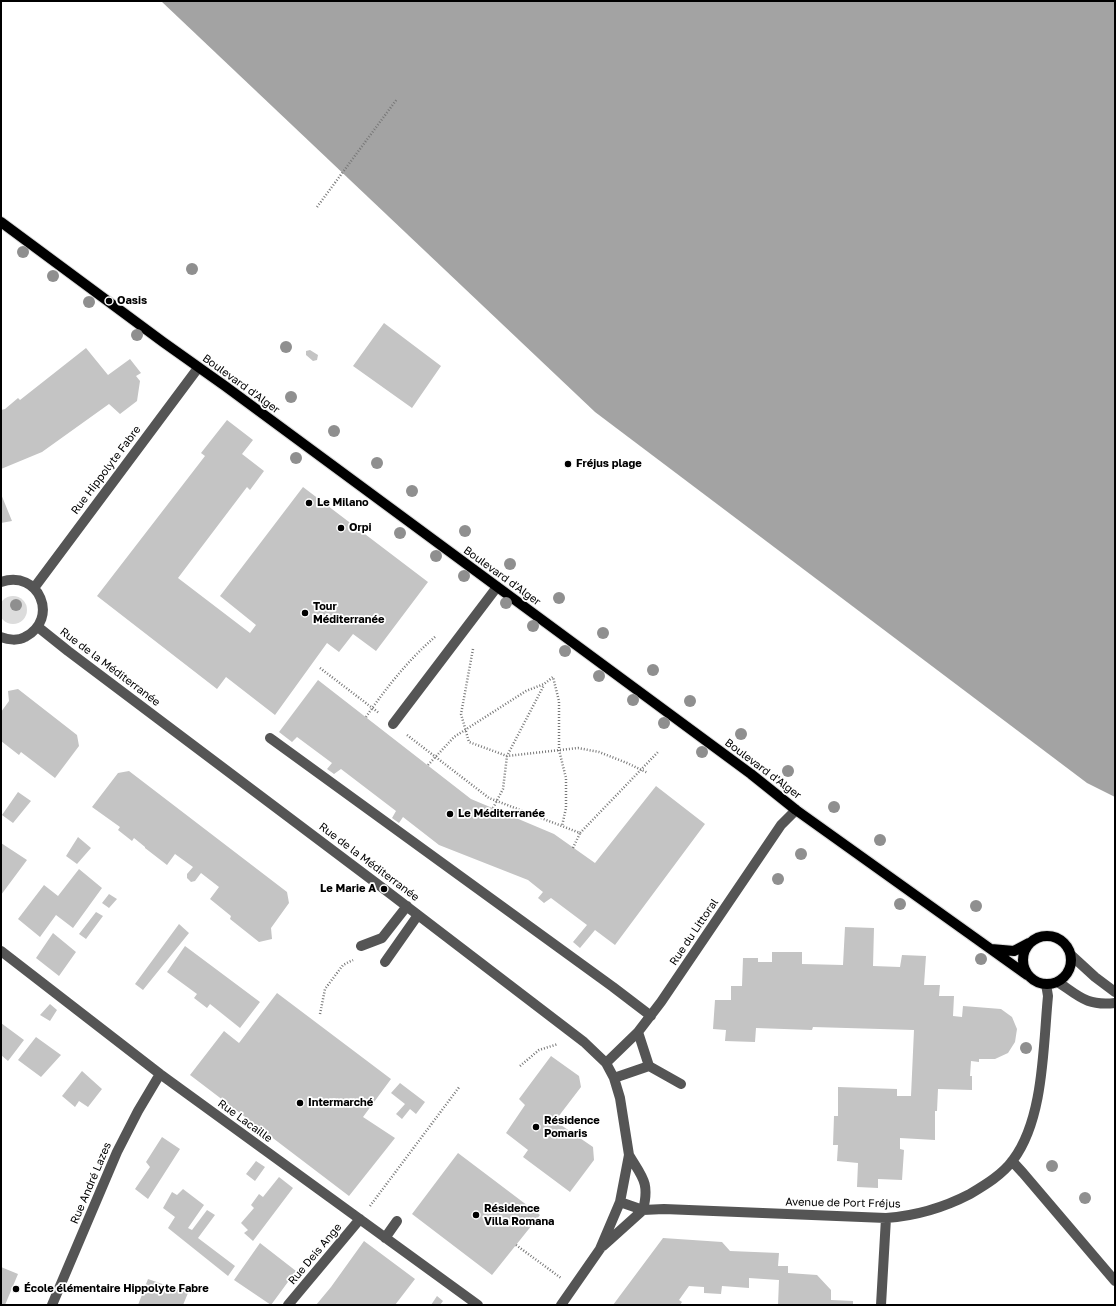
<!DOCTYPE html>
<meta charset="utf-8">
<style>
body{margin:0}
#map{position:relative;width:1116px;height:1306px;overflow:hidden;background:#fff;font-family:"Golos Text",sans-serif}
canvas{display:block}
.frame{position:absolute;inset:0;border:2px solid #000;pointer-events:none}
</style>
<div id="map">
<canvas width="1116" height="1306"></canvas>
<div class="frame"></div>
</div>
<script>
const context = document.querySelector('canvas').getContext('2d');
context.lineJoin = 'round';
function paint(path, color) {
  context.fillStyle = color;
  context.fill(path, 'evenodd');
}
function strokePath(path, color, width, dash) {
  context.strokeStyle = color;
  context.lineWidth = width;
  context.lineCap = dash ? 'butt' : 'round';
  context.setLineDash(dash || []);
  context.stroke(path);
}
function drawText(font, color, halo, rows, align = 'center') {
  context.font = font + ' "Golos Text",sans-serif';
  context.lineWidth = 3.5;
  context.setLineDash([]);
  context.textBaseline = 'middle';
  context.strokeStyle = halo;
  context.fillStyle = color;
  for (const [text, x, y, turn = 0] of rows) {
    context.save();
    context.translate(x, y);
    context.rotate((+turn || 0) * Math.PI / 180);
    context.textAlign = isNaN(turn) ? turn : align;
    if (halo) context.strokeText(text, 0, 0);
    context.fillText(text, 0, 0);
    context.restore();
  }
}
paint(new Path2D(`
 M-1 610a14 14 0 1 1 28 0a14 14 0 1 1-28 0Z`), '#dcdcdc');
paint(new Path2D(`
 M161,1H1115V797L1087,783L595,412Z`), '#a3a3a3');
paint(new Path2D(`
 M384,323L441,366L412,408L353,366Z
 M86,348L108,375L130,359L141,373L136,376L140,381L137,401L120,414L109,404L42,452L1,469V410L5,409L18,398L20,400Z
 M310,350L318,355L317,360L313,361L306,355V351Z
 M227,420L253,440L242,454L264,471L250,490L247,487L178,578L250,633L256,625L220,596L303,487L428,582L376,651L353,634L339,652L327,643L275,715L226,677L217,689L97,596L205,456L201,453Z
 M1,494L12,521L1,523Z
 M318,680L471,799L554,834L595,863L656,786L705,824L615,945L595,930L580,948L573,942L587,925L551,898L544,903L538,898L543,892L528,880L439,845L403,817L399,823L392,818L396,811L341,769L334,774L327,769L332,763L297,737L292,742L279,732Z
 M18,689L77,735L79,746L55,778L21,752L19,755L1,741V712L9,701L8,691Z
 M129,771L287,892L289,903L271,928L272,939L259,942L230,919L231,916L210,899L219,887L201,873L195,881L191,882L187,878V874L193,867L175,854L167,865L145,848V847L134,838L132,841L118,830L120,827L92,807L118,773Z
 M18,792L31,801L13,823L2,815Z
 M78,837L91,848L77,864L66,856Z
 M1,843L27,860L1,895Z
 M79,869L102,888L73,928L56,915L40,937L18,919L44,885L58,896Z
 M109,894L117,899L109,908L102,903Z
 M96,912L103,916L86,939L79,934Z
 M179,924L189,933L143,990L135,984Z
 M845,927L874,928L873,966L900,967L902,955L926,956L924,985H940L939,996H954L953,1016L962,1017L963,1006L1001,1009L1012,1017L1017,1029L1015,1042L1008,1053L995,1059H979V1062L971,1061L970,1076H972V1090L938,1089L937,1111H935V1140L900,1138V1149L904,1150L902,1180L878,1179V1188L857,1187L858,1163L837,1161L838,1145H833L834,1116H838V1087L897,1089V1096H911L914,1030L813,1027L812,1030L756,1028L755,1042L725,1041L726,1030L713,1029L715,1000H731V986H742L743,958H758V962H772V952H802V964L843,965Z
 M53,933L76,952L59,976L36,958Z
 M185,946L260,1002L240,1028L210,1004L207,1008L194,998L197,994L167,972Z
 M277,993L391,1079L363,1117L395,1138L349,1196L190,1075L224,1031L239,1043Z
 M50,1004L57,1010L50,1021L40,1015Z
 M1,1023L24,1040L8,1061L1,1055Z
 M36,1037L61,1055L41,1077L18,1060Z
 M551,1056L579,1076L581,1087L555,1121L593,1147L594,1160L570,1192L523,1157L528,1150L506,1133L525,1105L519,1099Z
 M82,1071L102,1089L88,1107L79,1101L75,1107L62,1096Z
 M400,1083L425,1102L416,1114L410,1109L402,1119L396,1114L405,1104L391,1093Z
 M162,1137L180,1149L148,1199L135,1189L150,1167L146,1162Z
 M458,1153L540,1215L492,1275L412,1214Z
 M256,1161L265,1167L255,1181L246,1174Z
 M279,1177L293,1188L253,1241L244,1233L248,1230L241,1223L254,1208L251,1205L259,1194L263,1197Z
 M183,1189L204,1205L188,1228L192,1230L207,1210L215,1215L198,1238L235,1266L228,1276L168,1228L175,1217L163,1208L172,1192L177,1195Z
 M663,1238L722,1242L730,1251L779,1253L778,1266H788V1273L817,1275L831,1290V1300L853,1301V1305H778L779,1280L749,1278V1288L722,1286L721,1294L704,1293V1287L689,1286L679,1300L682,1302L680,1305H613Z
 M364,1241L415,1279L395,1305H316L331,1287Z
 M260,1243L296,1271L271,1305L234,1280Z
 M1,1267L18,1274L5,1305H1Z
 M148,1279L188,1293L183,1305H138Z
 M437,1296L443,1301L440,1305H431Z`), '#c4c4c4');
const major = new Path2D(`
 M1,222L163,342L225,386L751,774L796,810L1027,975
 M1023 960a24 24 0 1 1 48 0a24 24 0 1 1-48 0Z
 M991,949L1014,951L1029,943`);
strokePath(major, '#dbdbdb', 12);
strokePath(new Path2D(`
 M317,207L397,99
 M473,649L461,714L469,742L507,756L578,748L599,752L627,763L648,773
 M320,668L379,713
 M366,717C386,688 409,659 436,636
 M407,735L489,798L580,833L658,752
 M428,765L454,737L526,691L544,684L553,677L559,701V750L566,778V808L562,826
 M493,808L503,789L507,756L544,685
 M573,848L580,833
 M320,1014L325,989L343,965L353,960
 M520,1066L539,1050L558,1044
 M370,1206L460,1086
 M516,1245L561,1278`), '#777', 2.5, [1, 2]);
strokePath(new Path2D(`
 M1,582C39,569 60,619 25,637C18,641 8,640 1,637
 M34,588L198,368
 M38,627L68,651L384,889L584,1042L606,1063L614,1078L620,1098L629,1155L620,1202L600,1249L561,1305
 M393,724L497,587
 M270,738L613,987L651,1016
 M361,946L382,938L407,906
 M1,951L160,1074L478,1305
 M1071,955L1095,977L1115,992
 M385,962L418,915
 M1058,982C1080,997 1087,1006 1115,1003
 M638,1032L649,1066
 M606,1063L638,1032L661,1002L781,825L796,810
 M614,1078L649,1066L681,1084
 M629,1155C642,1177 650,1182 643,1210
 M1012,1161L1023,1173L1115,1281
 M620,1202L643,1210L664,1209L886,1218C915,1216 943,1208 970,1194C985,1185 1002,1175 1013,1160C1044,1119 1043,1047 1048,996L1046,984
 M385,1238L397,1221
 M603,1246L643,1210
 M52,1305L117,1152L138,1111L160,1074
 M288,1305L360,1219
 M881,1305L886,1218`), '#555', 10);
strokePath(major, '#000', 10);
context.fillStyle = '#8f8f8f';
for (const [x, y] of [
 [23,252],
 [192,269],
 [53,276],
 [89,302],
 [137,335],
 [286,347],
 [291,397],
 [334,431],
 [296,458],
 [377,463],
 [412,491],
 [465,531],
 [400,533],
 [436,556],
 [510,564],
 [464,576],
 [559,598],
 [506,603],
 [16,605],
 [533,626],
 [603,633],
 [565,651],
 [653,670],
 [599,676],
 [633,700],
 [690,701],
 [664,723],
 [741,734],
 [702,752],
 [788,771],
 [834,807],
 [880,840],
 [801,854],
 [778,879],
 [900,904],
 [976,906],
 [981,959],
 [1026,1048],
 [1052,1166],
 [1085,1198]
]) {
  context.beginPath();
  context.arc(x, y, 6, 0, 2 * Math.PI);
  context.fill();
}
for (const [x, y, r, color] of [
 [109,301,4,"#000"],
 [568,464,4,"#000"],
 [309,503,4,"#000"],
 [341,528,4,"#000"],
 [305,613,4,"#000"],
 [450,814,4,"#000"],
 [384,889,4,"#000"],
 [300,1103,4,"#000"],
 [536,1127,4,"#000"],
 [476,1215,4,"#000"],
 [16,1289,4,"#000"]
]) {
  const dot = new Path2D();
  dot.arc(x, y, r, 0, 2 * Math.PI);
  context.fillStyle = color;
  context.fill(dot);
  strokePath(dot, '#fff', 1.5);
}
drawText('bold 11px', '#000', '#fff', [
 ["Oasis",117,301],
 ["Fréjus plage",576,464],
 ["Le Milano",317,503],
 ["Orpi",349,528],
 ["Tour",313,607],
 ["Méditerranée",313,620],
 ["Le Méditerranée",458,814],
 ["Le Marie A",376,889,"right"],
 ["Intermarché",308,1103],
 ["Résidence",544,1121],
 ["Pomaris",544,1134],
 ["Résidence",484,1209],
 ["Villa Romana",484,1222],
 ["École élémentaire Hippolyte Fabre",24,1289]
], 'left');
drawText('11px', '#000', '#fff', [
 ["Boulevard d'Alger",241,384,36],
 ["Rue Hippolyte Fabre",106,470,-53],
 ["Boulevard d'Alger",502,576,36],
 ["Rue de la Méditerranée",110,667,37],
 ["Boulevard d'Alger",763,769,37],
 ["Rue de la Méditerranée",369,862,37],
 ["Rue du Littoral",694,932,-56],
 ["Rue Lacaille",245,1121,36],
 ["Rue André Lazes",91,1183,-67],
 ["Avenue de Port Fréjus",843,1203,1],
 ["Rue Deis Ange",315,1254,-50]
]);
</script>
